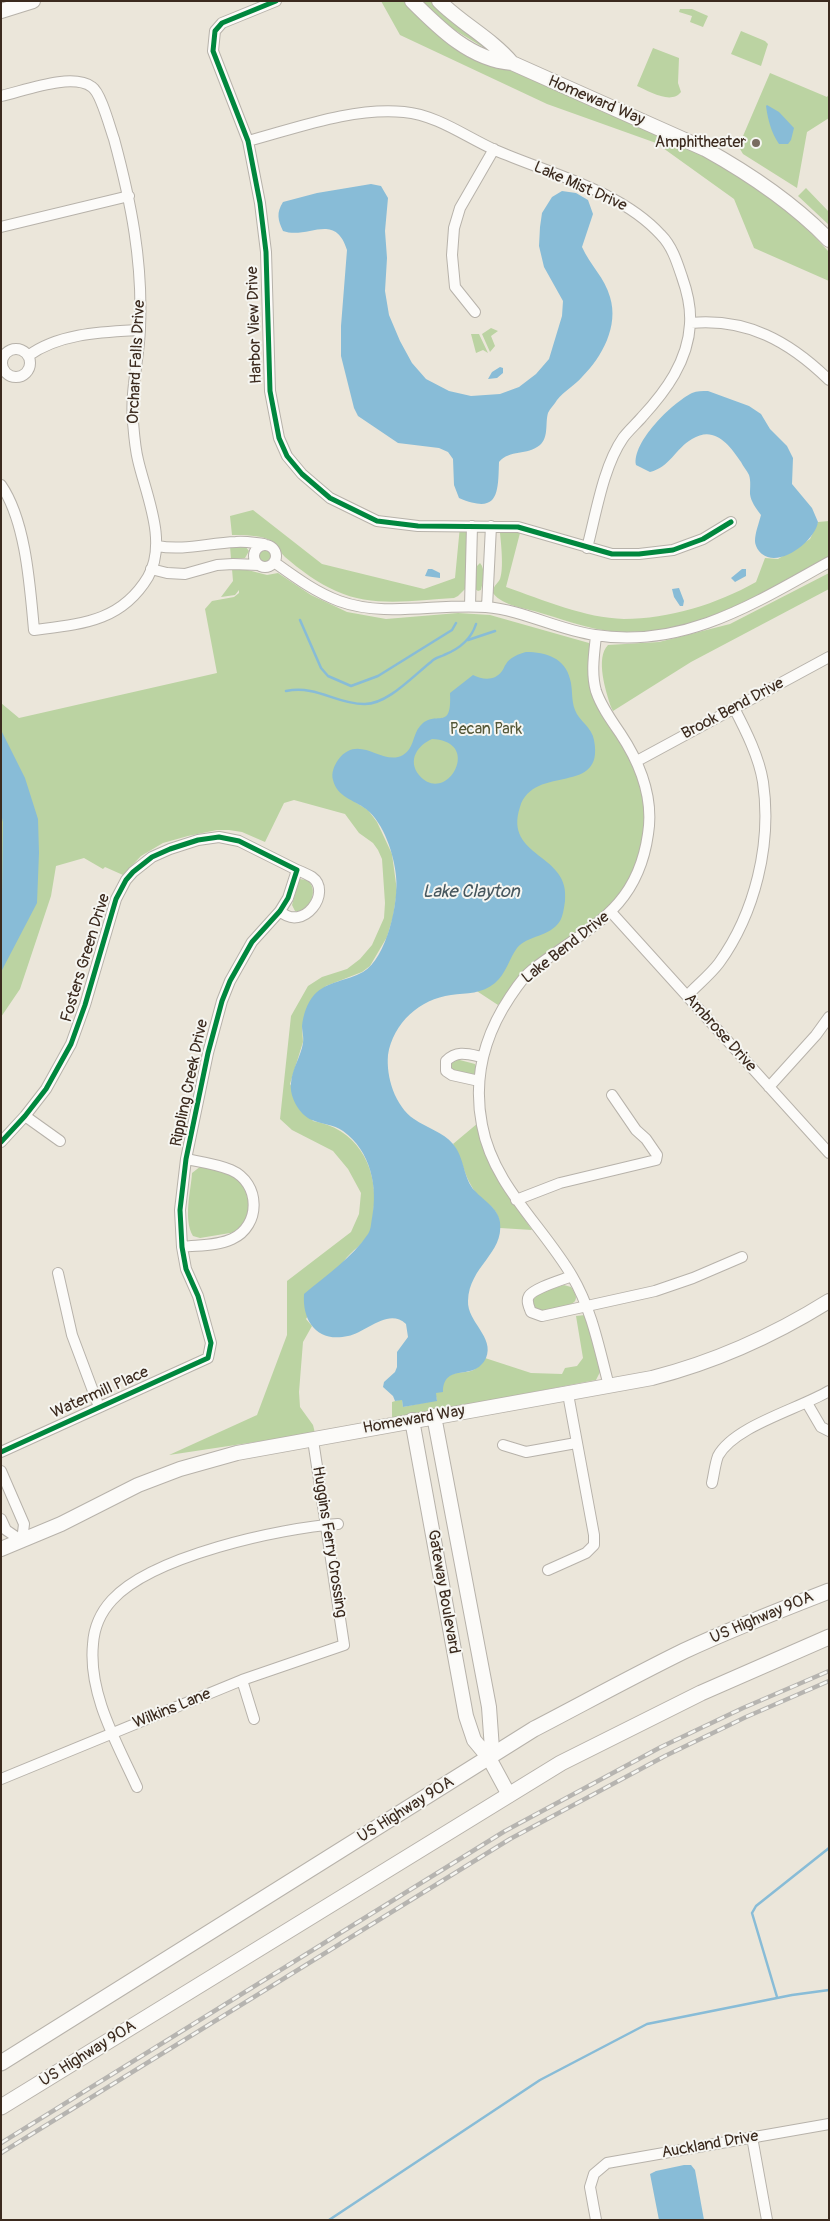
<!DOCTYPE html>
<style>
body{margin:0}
#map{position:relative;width:830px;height:2221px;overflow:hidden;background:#ebe6da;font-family:Pangolin,sans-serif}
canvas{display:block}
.frame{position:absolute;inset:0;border:2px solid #3b2a1e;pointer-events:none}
</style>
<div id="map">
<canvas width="830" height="2221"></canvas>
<div class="frame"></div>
</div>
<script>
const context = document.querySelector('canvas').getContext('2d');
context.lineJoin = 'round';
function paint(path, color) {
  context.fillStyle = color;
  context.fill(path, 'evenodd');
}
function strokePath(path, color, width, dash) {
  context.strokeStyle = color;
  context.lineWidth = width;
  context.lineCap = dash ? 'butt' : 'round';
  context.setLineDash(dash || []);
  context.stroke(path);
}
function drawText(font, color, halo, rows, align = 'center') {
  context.font = font + ' Pangolin,sans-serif';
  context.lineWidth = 4;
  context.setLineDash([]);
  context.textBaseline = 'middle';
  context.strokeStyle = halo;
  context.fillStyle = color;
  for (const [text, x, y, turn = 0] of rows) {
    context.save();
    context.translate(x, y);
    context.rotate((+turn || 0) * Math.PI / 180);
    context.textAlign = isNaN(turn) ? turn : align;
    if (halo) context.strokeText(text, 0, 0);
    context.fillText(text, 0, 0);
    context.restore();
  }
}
paint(new Path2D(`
 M381,1H406L491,62L702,154C750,180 793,212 829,252V281L754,248L734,199L656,143L547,104L400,35Z
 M420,1H432L487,47L486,49L448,26Z
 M680,9H692L708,16L703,27L690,22L692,16L679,12Z
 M741,31L765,41L768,44L761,66L731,54Z
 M653,48L679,58L678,83L681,92C671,105 649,91 637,86Z
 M770,73L827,97L829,94V118L807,132L797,188L743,154L740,149L744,140L743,136Z
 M806,188L829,212V225L798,196Z
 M491,328L498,331L491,336L495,346L490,352L482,334Z
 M471,334H479L488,353L483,350L476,353Z
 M253,510L322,564L424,589L455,578L460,526L466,531L469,537L466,588L458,596L454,598C415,600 373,608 336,591C318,583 300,570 285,557C279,551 278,544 270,540C258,535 245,535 232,535L230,516Z
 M829,521V556C791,579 738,607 696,622C676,629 647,632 625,632C597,632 571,622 544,614C528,608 503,607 493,593C493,585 497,585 500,579C504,569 501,543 500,533L506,528L520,533L506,587C543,600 585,618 624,619C669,619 717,604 756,582L765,558L778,559L810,539L818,522Z
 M230,546H245L249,551L245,558L231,559Z
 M258 556a7 7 0 1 1 14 0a7 7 0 1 1-14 0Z
 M480,563C486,570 483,582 481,590L478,591L475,589L476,567Z
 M240,568L267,575L278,573L311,595L347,612L386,619L458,613L490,615L589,643L592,649V684L642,779L647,827L640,861L627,886L609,909L553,949L518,980L498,1005L463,982L433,832L355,802L368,810L377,822L392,854L397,891L393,917L387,937L370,966L362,972L326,986L302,1027L303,1042L290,1084L313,1121C355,1128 377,1164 374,1205C373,1213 373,1225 370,1232C365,1243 351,1251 344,1261C330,1279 319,1300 306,1319L312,1326L303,1342L299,1392L300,1407L313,1425L315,1433L169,1455L257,1415L287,1335V1281L351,1232L359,1214L361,1193L348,1169L333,1151L292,1130L280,1119L291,1016L308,986L322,977L347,969L360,959L372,945L384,918L385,903L382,859L378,850L373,843L359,833L345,814L294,800L284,803L265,842L242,832L229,830H217L188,836L163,843L141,856L123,875L105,867L103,869L84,858L56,866L51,896L20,989L1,1017V703L19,718L217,673L205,609L212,601L234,597L239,593V590L235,595L221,597L233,581L232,569Z
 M829,573V589L691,662L613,711L611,707C606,692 595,658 608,645L659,642L730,624Z
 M299,879L308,880C316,889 313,898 308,908L299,912L295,911L292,905Z
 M456,1059L475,1064L477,1069L474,1075L470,1077L451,1071V1063Z
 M478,1123L485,1152L497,1179L532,1230L500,1228C500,1204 481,1204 472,1187C464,1174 462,1159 453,1144Z
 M201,1166C216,1169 243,1172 249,1189C251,1197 250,1209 250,1217L236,1232L200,1238L193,1236C183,1219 191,1191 192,1173Z
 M564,1285L571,1287C584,1304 569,1305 556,1308C551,1310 544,1312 539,1311C536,1310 535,1309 532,1307L533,1300L539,1293Z
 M585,1315L587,1317L600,1372L596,1380L392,1419V1402L402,1399L403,1407L437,1400L435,1393C439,1388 443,1380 447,1377C460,1367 472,1380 485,1358L531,1373L562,1374L565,1368L577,1366L583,1358L576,1316Z`), '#bbd3a2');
paint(new Path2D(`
 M767,105L779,112L794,128L791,140L788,144H779C771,132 768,120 766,106Z
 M371,184L381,186L388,198L385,231L387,258L385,291L389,315L400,341L412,363L426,379L449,391L471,396L500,394L519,387L536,374L549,359L562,316L563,301L544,267L539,246L540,227L542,213L552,197L562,191L576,193L588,200L593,214L582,247C590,265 605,278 610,297C619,326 602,357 582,377C575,385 564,391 557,400C555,404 550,408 548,413C545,423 549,437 540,445C527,456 510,449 499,462C498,493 499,515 459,498L454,485L453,459L448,452L439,448L398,443L358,416L354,408L341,356V326L347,250C335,211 308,240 283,231C278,220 276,213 283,202L317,193Z
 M500,367L503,368V373L497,378L488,379L492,372Z
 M708,391L749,406L761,414L770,429L787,446L793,458L792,484L812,508L818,522C815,541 780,568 762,554C759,552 755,546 755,541C755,533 759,523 761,515C756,508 751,502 750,494C750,488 751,481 749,475C747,471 743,466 741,462C729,444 714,425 692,439C675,449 670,467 650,472L636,465C632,442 672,403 692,393C697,391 702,391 708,391Z
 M428,569H432L440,573V578L425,576Z
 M742,569H746V576L735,582L731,578Z
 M679,588L684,601L683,606H680L674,597L672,589Z
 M526,652C546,652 565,658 570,679C573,689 571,700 575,710C579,721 592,727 594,740C605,797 534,763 520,807C503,858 571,853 565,901C564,908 563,916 560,921C550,937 528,935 517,948C509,959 506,974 495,983C482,994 467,993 451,995C420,999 393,1023 388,1055C386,1077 395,1106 414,1119C427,1128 443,1132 453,1144C465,1158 463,1179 475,1191C484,1201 498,1208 500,1222C504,1254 469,1266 468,1301C467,1322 495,1337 486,1358C474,1383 444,1361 443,1392L436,1393L437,1401L403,1407L402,1400L395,1401L393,1396L383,1387L384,1382L395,1372L397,1367V1352L408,1337L406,1324C388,1307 366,1333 348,1336C318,1343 302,1322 304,1294C325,1276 352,1258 368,1234C371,1230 371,1223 372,1218C378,1187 371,1151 343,1131C333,1124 323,1125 312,1120C299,1115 289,1096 291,1083C292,1069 301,1056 303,1043C304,1037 302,1031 302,1026C303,1015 307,1003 314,995C327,981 347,981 363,972C387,958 399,902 396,876C394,855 384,823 366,809C354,800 337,797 333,780C331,773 334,766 338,760C359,732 382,767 403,755C415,748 412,733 422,724C437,710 452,732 450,693L473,675C483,680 495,681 502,671C504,669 504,666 506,664C510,657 519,654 526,652ZM432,739C484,741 446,807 419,775C407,760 418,745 432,739Z
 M1,730L25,778L38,819L39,853L37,903L1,972L3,822L1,814Z
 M684,2165H691L695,2170L704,2220H659L650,2174L656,2171Z`), '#88bcd7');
strokePath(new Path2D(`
 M300,620L321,668L328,676L351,686L378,676L452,630L456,623
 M468,640L495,631
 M286,691C318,685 335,704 364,704C387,705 414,675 431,662C434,658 440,657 444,655C459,649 471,640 476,624
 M777,1997L752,1913L756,1906L829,1848
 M329,2220L540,2080L647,2024L792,1995L829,1990`), '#88bcd7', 2.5);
const street = new Path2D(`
 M276,1L222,23L215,31L213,51L248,141L260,203L266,252L270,391L279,438L287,456L302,474L330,498L377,521L418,526L518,527L612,554H639L673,550L703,539L731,522
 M1,96C24,91 72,72 92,87C101,93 110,128 114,139C131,202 143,262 140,328C139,360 130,391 133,422C134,434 135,448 138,460C146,495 168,542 148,577C121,622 81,624 34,630C30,587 26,521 1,485
 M248,141C297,128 352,107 404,112C437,115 466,137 495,150C550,174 620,190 661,235C672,246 677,262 682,277C687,291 691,309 690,324C688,361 666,391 642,417C636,424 628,431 623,438C603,467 596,514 587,548
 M1,227L129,196
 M475,312L455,287L452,255L454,228L460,208L494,149
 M691,323C747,318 789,341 829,380
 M2 363a14 14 0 1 1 28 0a14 14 0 1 1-28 0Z
 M28,356C59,333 103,332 140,330
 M254 556a11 11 0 1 1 22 0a11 11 0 1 1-22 0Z
 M157,546C184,551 208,543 236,542C245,541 254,543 264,544
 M274,562C295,577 315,592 339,601C386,618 437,603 486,607C523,610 558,630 595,635C684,649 755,603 829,562
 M151,569L167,573L185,574L217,565L233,564L259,565
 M470,606L472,526
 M487,607L491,526
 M596,636C594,654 591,674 596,691C601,706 611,720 620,733C640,763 654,797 648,834C637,912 586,928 532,970C523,977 516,988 510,997C484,1036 473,1079 482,1125C493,1185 542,1225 572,1276C592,1310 599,1348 609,1386
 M637,761L829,657
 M280,911C303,933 333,892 312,877C307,874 302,872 297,870
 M611,912L829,1153
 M687,996C697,985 710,975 719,963C755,913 772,844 763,782C759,757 746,731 734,708
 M479,1081L452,1075L446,1071V1061C457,1050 468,1054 482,1057
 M769,1087L816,1035L829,1017
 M25,1116L60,1141
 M1,1142L25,1116L46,1089L71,1044L85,1005L116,899L126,880L133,872L152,857L170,849L198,840L219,837L239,841L297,870L288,898L280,911L252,942L230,981L222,1001L208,1053L186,1159L180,1210L182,1247L186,1269L198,1296L211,1343L208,1358L1,1452
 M516,1200L560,1183L656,1160L657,1155L646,1139L636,1130L612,1095
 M182,1247C198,1245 217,1246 232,1239C261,1226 261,1183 231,1170C217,1164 201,1162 186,1159
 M58,1273L72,1335L99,1407
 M572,1276C562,1280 534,1288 529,1296C526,1301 529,1307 531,1312L542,1316L655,1291L693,1278L742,1257
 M807,1403L821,1427L829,1431
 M503,1445L526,1452L576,1443
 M1,1471L24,1524L22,1541L6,1530L1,1519
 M712,1483C714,1474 715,1464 718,1456C734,1426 799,1409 829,1391
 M548,1570L586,1553L594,1545V1535L568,1394
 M242,1680L254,1719
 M1,1779L242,1680L344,1645L313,1440
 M137,1787C117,1743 88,1694 93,1644C94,1628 101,1612 112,1600C152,1556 280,1528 338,1524
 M752,2137L767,2220
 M596,2220L590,2187L594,2174L607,2163L829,2124`);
const secondary = new Path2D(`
 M412,1C440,29 471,60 512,63L705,149C750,174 793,203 829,240
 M439,1C462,24 492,39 512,63
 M1,11L33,1
 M434,1416L489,1707L492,1749L489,1758
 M412,1420L466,1716L474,1740L489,1758L509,1795
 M1,1549L61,1524L138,1485L180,1469L237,1453L652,1378C715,1362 773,1336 829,1301`);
const primary = new Path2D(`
 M1,2063L534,1729C584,1703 633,1676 684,1651C731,1629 780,1610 829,1591
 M1,2107L561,1763L701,1693L829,1637`);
strokePath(street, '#b7b2aa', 12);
strokePath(secondary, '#b7b2aa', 16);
strokePath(primary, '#b7b2aa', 17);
strokePath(street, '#fcfbf9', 10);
strokePath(secondary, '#fcfbf9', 14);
strokePath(primary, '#fcfbf9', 15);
const rail = new Path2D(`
 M1,2143L505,1831L661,1747L743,1708L829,1671
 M1,2153L510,1839L665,1756L746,1717L829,1681`);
strokePath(rail, '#b6b4b0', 4.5);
strokePath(rail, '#f6f6f2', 2.5, [8]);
strokePath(new Path2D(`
 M276,1L222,23L215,31L213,51L248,141L260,203L266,252L270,391L279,438L287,456L302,474L330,498L377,521L418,526L518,527L612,554H639L673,550L703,539L731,522
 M1,1142L25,1116L46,1089L71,1044L85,1005L116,899L126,880L133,872L152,857L170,849L198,840L219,837L239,841L297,870L288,898L280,911L252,942L230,981L222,1001L208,1053L186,1159L180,1210L182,1247L186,1269L198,1296L211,1343L208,1358L1,1452`), '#00873e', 5);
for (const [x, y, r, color] of [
 [756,143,5,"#796c60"]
]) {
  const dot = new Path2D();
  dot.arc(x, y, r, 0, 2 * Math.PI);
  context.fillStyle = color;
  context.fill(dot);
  strokePath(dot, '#f6f6f2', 2);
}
drawText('16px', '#3b2a1e', '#f6f6f2', [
 ["Homeward Way",596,101,23],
 ["Lake Mist Drive",580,187,24],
 ["Harbor View Drive",255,325,-92],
 ["Orchard Falls Drive",137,362,-87],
 ["Brook Bend Drive",733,709,-28],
 ["Lake Bend Drive",566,948,-38],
 ["Fosters Green Drive",86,958,-73],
 ["Ambrose Drive",720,1033,48],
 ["Rippling Creek Drive",190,1083,-78],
 ["Watermill Place",100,1393,-24],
 ["Homeward Way",414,1420,-10],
 ["Huggins Ferry Crossing",329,1542,81],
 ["Gateway Boulevard",443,1592,80],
 ["US Highway 90A",762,1618,-23],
 ["Wilkins Lane",172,1709,-22],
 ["US Highway 90A",406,1810,-32],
 ["US Highway 90A",88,2054,-32],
 ["Auckland Drive",710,2145,-10]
]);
drawText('16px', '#3b2a1e', '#f6f6f2', [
 ["Amphitheater",746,143]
], 'right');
drawText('16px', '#555838', '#f6f6f2', [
 ["Pecan Park",486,730]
]);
drawText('italic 18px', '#47575e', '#f6f6f2', [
 ["Lake Clayton",471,892]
]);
</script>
